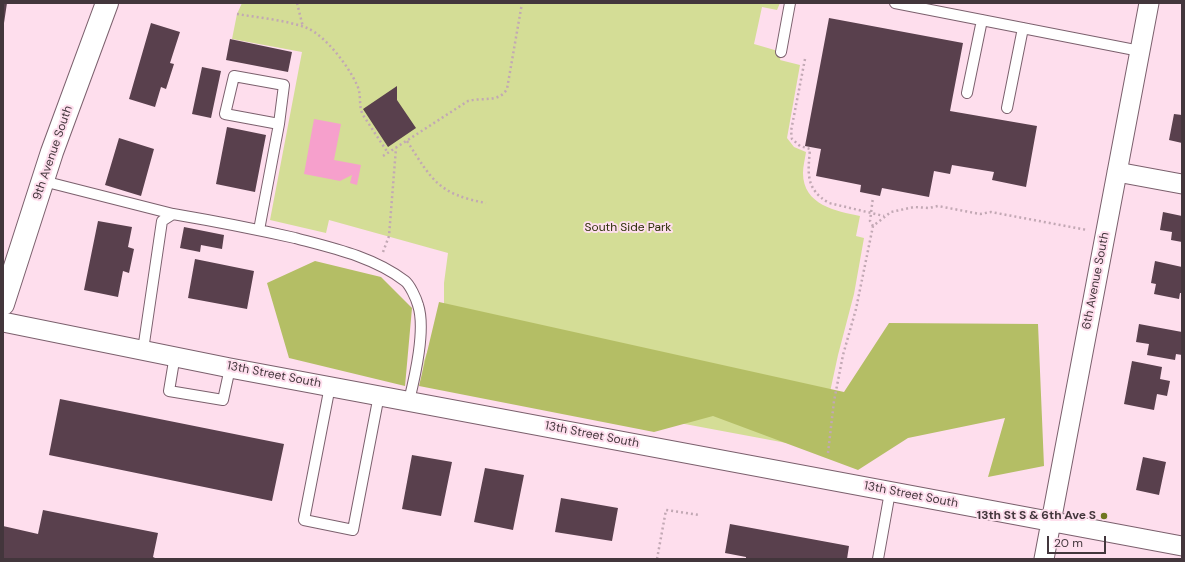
<!DOCTYPE html>
<style>
body{margin:0}
#map{position:relative;width:1185px;height:562px;overflow:hidden;background:#fedeed;font-family:"DM Sans",sans-serif}
canvas{display:block}
.frame{position:absolute;inset:0;border:4px solid #43363c;pointer-events:none}
.scale{position:absolute;left:1047px;top:536px;width:59px;height:18px;box-sizing:border-box;border:2px solid #43363c;border-top:0;padding-left:5px;font-size:12px;line-height:14px;white-space:nowrap;color:#43363c;-webkit-text-stroke:3px #fedeed;paint-order:stroke}
</style>
<div id="map">
<canvas width="1185" height="562"></canvas>
<div class="frame"></div>
<div class="scale">20 m</div>
</div>
<script>
const context = document.querySelector('canvas').getContext('2d');
context.lineJoin = 'round';
function paint(path, color) {
  context.fillStyle = color;
  context.fill(path, 'evenodd');
}
function strokePath(path, color, width, dash) {
  context.strokeStyle = color;
  context.lineWidth = width;
  context.lineCap = dash ? 'butt' : 'round';
  context.setLineDash(dash || []);
  context.stroke(path);
}
function drawText(font, color, halo, rows, align = 'center') {
  context.font = font + ' "DM Sans",sans-serif';
  context.lineWidth = 4;
  context.setLineDash([]);
  context.textBaseline = 'middle';
  context.strokeStyle = halo;
  context.fillStyle = color;
  for (const [text, x, y, turn = 0] of rows) {
    context.save();
    context.translate(x, y);
    context.rotate((+turn || 0) * Math.PI / 180);
    context.textAlign = isNaN(turn) ? turn : align;
    if (halo) context.strokeText(text, 0, 0);
    context.fillText(text, 0, 0);
    context.restore();
  }
}
paint(new Path2D(`
 M242,3H780L777,10L762,7L754,44L778,51L781,56L780,60L800,65L787,138L794,147L806,152C805,159 803,166 803,173C803,205 836,211 860,216L856,236L864,238L854,294L838,355L830,392L824,450L422,375L424,361L444,305V283L448,253L329,220L326,233L270,220L302,52L232,39L237,14Z`), '#d4dd96');
paint(new Path2D(`
 M315,261L381,277L412,308L405,386L289,358L267,283Z
 M439,302L844,392L889,323L1038,324L1044,466L988,477L1005,418L908,438L858,470L713,416L654,432L419,386Z`), '#b4be65');
paint(new Path2D(`
 M314,119L341,124L334,160L361,165L357,185L350,183L352,175L340,181L304,174Z`), '#f6a0cc');
paint(new Path2D(`
 M3,3H7L4,23H3Z
 M829,18L963,43L950,111L1037,126L1026,187L992,180L994,172L952,165L950,174L934,171L929,197L882,188L880,196L860,192L861,185L816,176L821,149L805,146Z
 M151,23L180,32L170,63L174,64L166,89L161,87L155,107L129,99Z
 M230,39L292,52L288,72L226,60Z
 M202,67L221,71L211,118L192,114Z
 M397,86V100L416,128L388,147L363,109Z
 M1174,114L1182,115V143L1169,140Z
 M227,127L266,135L255,192L216,184Z
 M119,138L154,149L141,196L105,185Z
 M1163,212L1182,216V242L1171,240L1172,232L1160,230Z
 M98,221L132,227L128,247L134,249L129,273L123,271L118,297L84,290Z
 M184,227L224,235L222,249L201,245L200,252L180,248Z
 M195,259L254,271L247,309L188,298Z
 M1155,261L1182,267V293H1180L1179,299L1154,294L1156,284L1151,283Z
 M1139,324L1182,332V355L1176,354L1175,360L1147,355L1149,344L1136,342Z
 M1132,361L1162,367L1160,379L1170,381L1167,396L1157,394L1154,410L1124,404Z
 M60,399L284,444L272,501L49,455Z
 M412,455L452,462L441,516L402,509Z
 M1143,457L1166,462L1159,495L1136,490Z
 M485,468L524,475L513,530L474,522Z
 M561,498L618,508L612,541L555,532Z
 M43,510L158,533L153,557L157,559H3V526L38,534Z
 M730,524L849,546L847,559H746V557L725,553Z`), '#59404d');
const lane = new Path2D(`
 M895,3L1140,51
 M781,52L790,3
 M967,93L982,20
 M1007,108L1023,28
 M43,181L173,214
 M259,230L279,124L284,85L234,76L225,114L279,124
 M143,350L162,221L173,214C214,221 255,229 295,238C333,248 374,257 405,281C410,285 416,298 418,305C426,329 415,376 409,401
 M175,355L169,391L223,400L230,368
 M330,386L304,520L353,530L379,395
 M878,559L890,492`);
const street = new Path2D(`
 M1117,172L1182,184
 M3,322L230,368L1182,546
 M1044,559L1149,3`);
const secondary = new Path2D(`
 M3,304L52,152L107,3`);
strokePath(lane, '#7b606d', 12);
strokePath(street, '#7b606d', 21);
strokePath(secondary, '#7b606d', 24);
strokePath(new Path2D(`
 M297,3L303,27
 M237,14C260,18 286,20 307,28C326,36 349,67 357,85C362,95 358,106 363,115L388,153
 M805,59L791,131L792,139L800,146L810,149C808,173 805,189 829,203L884,216
 M407,141C432,180 438,194 486,203
 M383,156L468,101C482,97 499,103 507,89L522,3
 M873,226L870,221L873,197
 M383,252L389,236L396,148
 M828,453L834,401L843,355L856,309L873,226L891,212L914,207L929,208L938,206L980,214L991,212L1087,230
 M657,559L666,510L699,515`), '#c2a8b4', 2.5, [2, 3]);
strokePath(lane, '#fff', 10);
strokePath(street, '#fff', 19);
strokePath(secondary, '#fff', 22);
for (const [x, y, r, color] of [
 [1104,516,4,"#707721"]
]) {
  const dot = new Path2D();
  dot.arc(x, y, r, 0, 2 * Math.PI);
  context.fillStyle = color;
  context.fill(dot);
  strokePath(dot, '#fedeed', 1.5);
}
drawText('12px', '#43363c', '#fedeed', [
 ["9th Avenue South",53,153,-71],
 ["6th Avenue South",1096,281,-79],
 ["13th Street South",274,375,11],
 ["13th Street South",592,435,11],
 ["13th Street South",911,495,11]
]);
drawText('12px', '#2b2e07', '#fedeed', [
 ["South Side Park",628,228]
]);
drawText('bold 12px', '#43363c', '#fedeed', [
 ["13th St S & 6th Ave S",1096,516]
], 'right');
</script>
